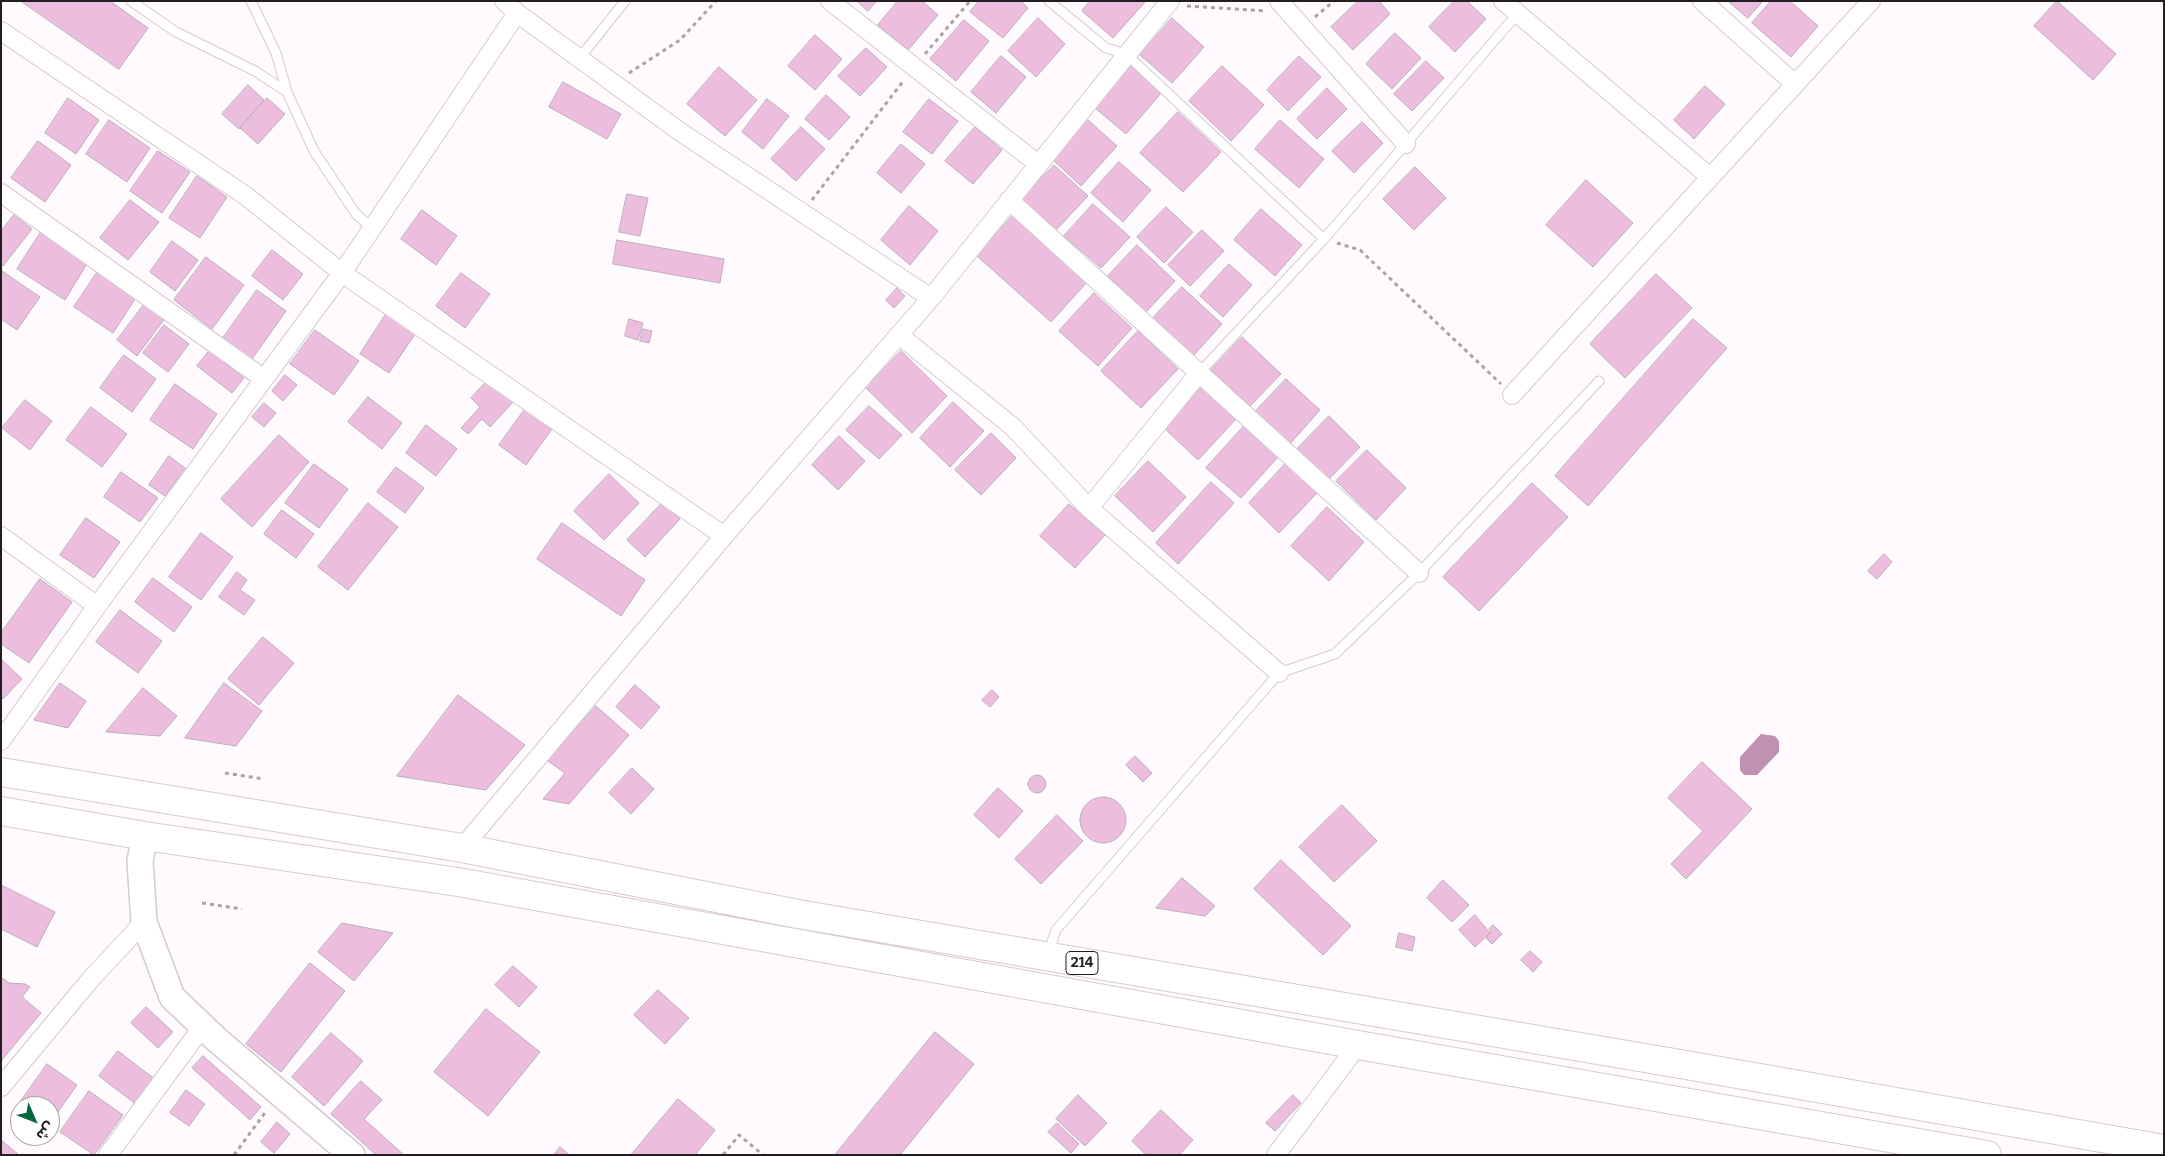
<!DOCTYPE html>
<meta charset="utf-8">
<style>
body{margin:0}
#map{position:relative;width:2165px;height:1156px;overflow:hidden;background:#fefafd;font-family:Bitter,"Noto Sans Arabic",serif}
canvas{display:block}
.frame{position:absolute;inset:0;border:2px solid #221d20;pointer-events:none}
.north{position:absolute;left:10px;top:1096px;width:50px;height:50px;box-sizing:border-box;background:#fff;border:1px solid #a7a5a6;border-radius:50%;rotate:134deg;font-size:14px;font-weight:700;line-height:20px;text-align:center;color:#221d20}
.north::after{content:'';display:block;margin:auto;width:18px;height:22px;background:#04683c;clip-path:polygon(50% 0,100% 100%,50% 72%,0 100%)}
</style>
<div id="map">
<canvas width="2165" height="1156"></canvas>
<div class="frame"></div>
<div class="north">ش</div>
</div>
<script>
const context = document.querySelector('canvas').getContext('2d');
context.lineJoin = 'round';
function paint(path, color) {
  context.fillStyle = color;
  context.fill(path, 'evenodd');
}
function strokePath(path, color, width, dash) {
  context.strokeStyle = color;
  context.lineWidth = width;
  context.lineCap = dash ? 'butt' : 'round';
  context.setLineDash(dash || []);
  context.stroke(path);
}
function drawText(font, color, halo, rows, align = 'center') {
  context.font = font + ' Bitter,serif';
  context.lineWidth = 5;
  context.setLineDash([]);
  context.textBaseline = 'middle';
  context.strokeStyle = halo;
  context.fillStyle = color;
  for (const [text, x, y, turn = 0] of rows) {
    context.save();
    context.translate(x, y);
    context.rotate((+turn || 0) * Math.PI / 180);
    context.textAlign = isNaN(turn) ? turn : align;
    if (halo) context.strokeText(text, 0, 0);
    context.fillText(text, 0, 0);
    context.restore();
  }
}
paint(new Path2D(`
 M1761,734L1775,736L1779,741V752L1757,775H1744L1740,770V757Z`), '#c091b3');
const building = new Path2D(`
 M21,1H110L148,28L119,69Z
 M857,1H877L868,11Z
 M898,1H922L938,15L908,50L878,25Z
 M979,1H1021L1028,8L1003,38L970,12Z
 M1090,1H1146L1113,38L1082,11Z
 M1358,1H1379L1390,14L1353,50L1331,27Z
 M1454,1H1467L1486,19L1455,52L1429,27Z
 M1728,1H1763L1748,18Z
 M1771,1H1790L1818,26L1791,57L1752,23Z
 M2057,1L2116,54L2093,80L2034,26Z
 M1038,18L1065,44L1036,77L1008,51Z
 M1172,18L1204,47L1172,83L1140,55Z
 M964,20L989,41L956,81L930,59Z
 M1395,33L1421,58L1392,89L1366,64Z
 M815,35L842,59L815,90L788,66Z
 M866,48L887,67L860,96L838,76Z
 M1001,56L1026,77L996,113L971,92Z
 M1299,56L1321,77L1288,111L1267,90Z
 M1426,61L1444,78L1412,111L1394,94Z
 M1131,66L1162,92L1126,134L1095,108Z
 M1222,66L1264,105L1231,141L1189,101Z
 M719,67L757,100L725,136L687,104Z
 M563,82L621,114L607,139L549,107Z
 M248,85L264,100L239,129L222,114Z
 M1705,86L1725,104L1694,139L1674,120Z
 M1327,88L1347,109L1317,139L1297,119Z
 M826,95L850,117L829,140L805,119Z
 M68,98L99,120L76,154L45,133Z
 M267,98L285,114L258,144L240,128Z
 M767,99L789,116L763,149L742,132Z
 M929,99L958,121L932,154L903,132Z
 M1178,112L1221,152L1183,192L1140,153Z
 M109,120L150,148L127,182L86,154Z
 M1088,120L1117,146L1081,186L1052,159Z
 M1280,120L1324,159L1299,188L1255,149Z
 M1362,122L1383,143L1354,173L1332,151Z
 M801,127L825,149L796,181L771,159Z
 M975,127L1002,150L973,184L945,161Z
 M38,141L71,165L45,202L11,178Z
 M901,144L925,164L901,193L877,173Z
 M158,151L190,172L162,213L130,191Z
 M1119,162L1151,190L1123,222L1091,193Z
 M1054,165L1088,196L1056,230L1022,199Z
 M1415,167L1446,198L1414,230L1383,199Z
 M197,176L227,197L200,238L169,218Z
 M1586,180L1633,223L1593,267L1546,225Z
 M627,194L648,198L640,236L619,232Z
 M130,200L159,222L128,260L100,238Z
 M1093,204L1130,237L1101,268L1064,236Z
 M909,206L938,231L910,265L881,240Z
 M1166,207L1193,232L1164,263L1137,237Z
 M1261,209L1302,245L1275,276L1234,240Z
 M422,210L457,236L436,265L401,239Z
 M14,215L32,229L3,266L1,264V231Z
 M1013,215L1088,281L1051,322L977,256Z
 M1202,230L1224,251L1190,286L1168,265Z
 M41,232L88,262L65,300L17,269Z
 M617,240L724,259L720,283L613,264Z
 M172,241L198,260L175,291L150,272Z
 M1137,245L1175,281L1146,312L1108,276Z
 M272,250L303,274L283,300L252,276Z
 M206,257L244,285L212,329L174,300Z
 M1229,264L1252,285L1223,317L1200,296Z
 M2,271L40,297L17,330L1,319Z
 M98,271L137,296L113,333L74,307Z
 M461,273L490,294L465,328L436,306Z
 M1656,274L1692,308L1625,378L1590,344Z
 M1182,287L1222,324L1193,356L1152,319Z
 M897,288L905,296L894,308L886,300Z
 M257,290L286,311L252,359L223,338Z
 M1094,293L1132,328L1098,366L1059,331Z
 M146,302L166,317L137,356L117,340Z
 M388,311L417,331L389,373L360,354Z
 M629,319L643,323L638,340L625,336Z
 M1693,319L1727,348L1588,506L1555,476Z
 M164,325L189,344L168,372L143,353Z
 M643,329L652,331L649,343L640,341Z
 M315,330L359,361L334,395L290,364Z
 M1138,331L1178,369L1141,408L1101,371Z
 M1242,337L1281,374L1250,406L1211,370Z
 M209,351L244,378L232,393L197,366Z
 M901,351L947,396L912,433L866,388Z
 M124,355L156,379L132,412L100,388Z
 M285,375L297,385L283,401L272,391Z
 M490,378L514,401L490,427L482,419L468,434L461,428L480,407L471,398Z
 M1286,379L1320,410L1289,445L1254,413Z
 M175,384L217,414L193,449L150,420Z
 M1202,385L1237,418L1198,460L1163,427Z
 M368,397L402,423L382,449L348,422Z
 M25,400L52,421L30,450L2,428Z
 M953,402L984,431L950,467L920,438Z
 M264,403L276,413L264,427L252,417Z
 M869,406L902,435L879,459L846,430Z
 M91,407L127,434L102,467L66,440Z
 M525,409L552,429L526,465L499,445Z
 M1329,416L1360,447L1329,479L1297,449Z
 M426,425L457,449L436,476L406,453Z
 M1244,426L1278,457L1241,498L1206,468Z
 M991,433L1016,458L981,495L955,470Z
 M279,435L309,462L252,527L221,499Z
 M839,436L865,461L838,490L812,465Z
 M1367,450L1406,488L1376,520L1336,481Z
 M169,456L185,468L165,496L149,485Z
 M1148,461L1186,497L1153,532L1115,496Z
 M1286,463L1317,493L1279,533L1249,503Z
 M314,464L348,489L319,528L285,503Z
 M396,467L424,488L405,513L377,492Z
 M121,472L158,498L140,522L104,497Z
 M609,474L639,503L604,540L574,511Z
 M1211,482L1234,503L1178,564L1156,543Z
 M1532,483L1568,517L1479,611L1443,577Z
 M368,503L398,527L348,590L318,567Z
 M662,503L680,519L645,557L627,540Z
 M1069,504L1105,535L1075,568L1040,536Z
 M1327,507L1364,542L1329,581L1291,546Z
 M282,510L314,534L296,558L264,534Z
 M86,518L120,542L94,578L60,555Z
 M562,523L645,580L621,616L537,559Z
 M201,533L233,557L201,600L169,577Z
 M1884,554L1892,562L1877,579L1868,571Z
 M237,572L247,580L240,590L255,600L244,615L219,597Z
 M153,578L192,607L174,632L135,602Z
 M40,579L72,602L29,663L1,644V633Z
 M120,610L162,641L138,673L96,642Z
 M263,637L294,663L259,705L228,679Z
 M1,659L22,679L3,699L1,697Z
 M60,683L86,701L68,728L34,720Z
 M224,683L262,711L236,746L185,738Z
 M635,685L660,707L641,729L616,707Z
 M143,688L177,716L160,736L106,732Z
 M992,690L999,697L990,707L982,700Z
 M458,695L525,745L486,790L397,776Z
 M596,706L629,735L569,804L543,799L565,773L548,761Z
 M1135,756L1152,773L1143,782L1126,765Z
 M1702,762L1752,809L1686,879L1671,864L1703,831L1668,798Z
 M632,768L654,789L631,814L609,793Z
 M1028 784a9 9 0 1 1 18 0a9 9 0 1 1-18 0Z
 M998,788L1023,811L999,838L974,815Z
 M1080 820a23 23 0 1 1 46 0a23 23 0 1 1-46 0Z
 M1342,805L1377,841L1334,882L1299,847Z
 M1057,815L1083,841L1041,884L1015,859Z
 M1281,860L1351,926L1323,955L1254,889Z
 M1182,878L1215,906L1205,916L1156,908Z
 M1443,880L1469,905L1452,922L1427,898Z
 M1,885L55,912L37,947L1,929Z
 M1475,915L1490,933L1475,947L1459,930Z
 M342,923L393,933L354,981L318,952Z
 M1493,925L1502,934L1492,944L1486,938L1491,932L1489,929Z
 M1399,933L1415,937L1412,951L1396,947Z
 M1530,951L1542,962L1533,972L1521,960Z
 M310,963L345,991L281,1072L246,1044Z
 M513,966L537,987L519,1007L495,985Z
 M1,977L9,983L25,984L30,987L22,997L41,1013L1,1061Z
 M658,990L689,1018L665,1044L634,1015Z
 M146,1007L173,1032L158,1048L131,1023Z
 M486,1009L540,1052L488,1116L434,1072Z
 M935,1032L974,1064L900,1155H835Z
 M331,1033L363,1061L324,1106L292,1077Z
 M118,1051L156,1080L137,1105L99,1076Z
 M203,1056L261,1107L250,1120L192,1068Z
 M47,1064L77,1085L50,1123V1106H27L21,1101Z
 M361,1081L382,1100L364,1119L404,1155H376L331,1114Z
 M186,1090L205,1104L189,1126L170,1113Z
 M89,1091L123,1115L94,1155L60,1132Z
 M1078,1095L1107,1123L1085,1146L1056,1119Z
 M1293,1095L1301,1103L1275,1131L1266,1123Z
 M678,1099L715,1130L695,1155H631Z
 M1161,1110L1193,1140L1179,1155H1146L1132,1141Z
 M277,1122L290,1134L274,1153L261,1142Z
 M1057,1123L1079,1144L1071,1153L1048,1132Z
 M1,1140L19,1155H1Z
 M560,1147L569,1155H554Z`);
paint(building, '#edbde0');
strokePath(building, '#bcaeb8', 1);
const lane = new Path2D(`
 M131,1L176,32L255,71L287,92
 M251,1L276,53L287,92L314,151L356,214L372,228
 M1049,1L1106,48L1126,54L1324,239
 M579,59L625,1
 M1199,373L1324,239L1518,13
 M1048,954L1056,930L1279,673L1335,654L1419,573L1599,381`);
const street = new Path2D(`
 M504,1L517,13L679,131L931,298
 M830,1L1038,164
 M1279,1L1406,144
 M1503,1L1710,177
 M1702,1L1795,84
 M1,31L246,196L342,273L724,536
 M1,193L263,378
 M1009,200L1419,573
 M899,335L1013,427L1089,508L1279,673
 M1512,395L1871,1
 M1089,508L1199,373
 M1,536L97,606
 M1,741L97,606L342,273L517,13
 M462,848L724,536L931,298L1170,1
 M1,1087L90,980L144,922
 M108,1155L203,1026
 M1276,1155L1358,1045`);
const secondary = new Path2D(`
 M145,836L140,861L144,922L172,997L216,1039L352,1155`);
const highway = new Path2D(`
 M1,772L462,848L798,914L1686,1065L2164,1149
 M1,811L145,836L458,882L1358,1045L1987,1155`);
strokePath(lane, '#d8c9d3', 11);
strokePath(street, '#d8c9d3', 20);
strokePath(secondary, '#d8c9d3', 28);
strokePath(highway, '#d8c9d3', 30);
strokePath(new Path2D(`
 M1187,6L1265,11
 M1315,17L1334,1
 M925,54L970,1
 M629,73L680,40L716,1
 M812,200L904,80
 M1337,243L1360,250L1501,384
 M225,773L264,779
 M202,903L242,909
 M234,1155L267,1110
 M723,1155L739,1135L763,1155`), '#a7a3a6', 3, [4, 4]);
strokePath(lane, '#fff', 9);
strokePath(street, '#fff', 18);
strokePath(secondary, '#fff', 25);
strokePath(highway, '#fff', 28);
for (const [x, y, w] of [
 [1082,963,32]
]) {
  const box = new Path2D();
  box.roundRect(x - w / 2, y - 11.5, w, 23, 4);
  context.fillStyle = '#fff';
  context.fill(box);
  strokePath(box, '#221d20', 1);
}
drawText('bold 14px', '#221d20', null, [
 ["214",1082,963]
]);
</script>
